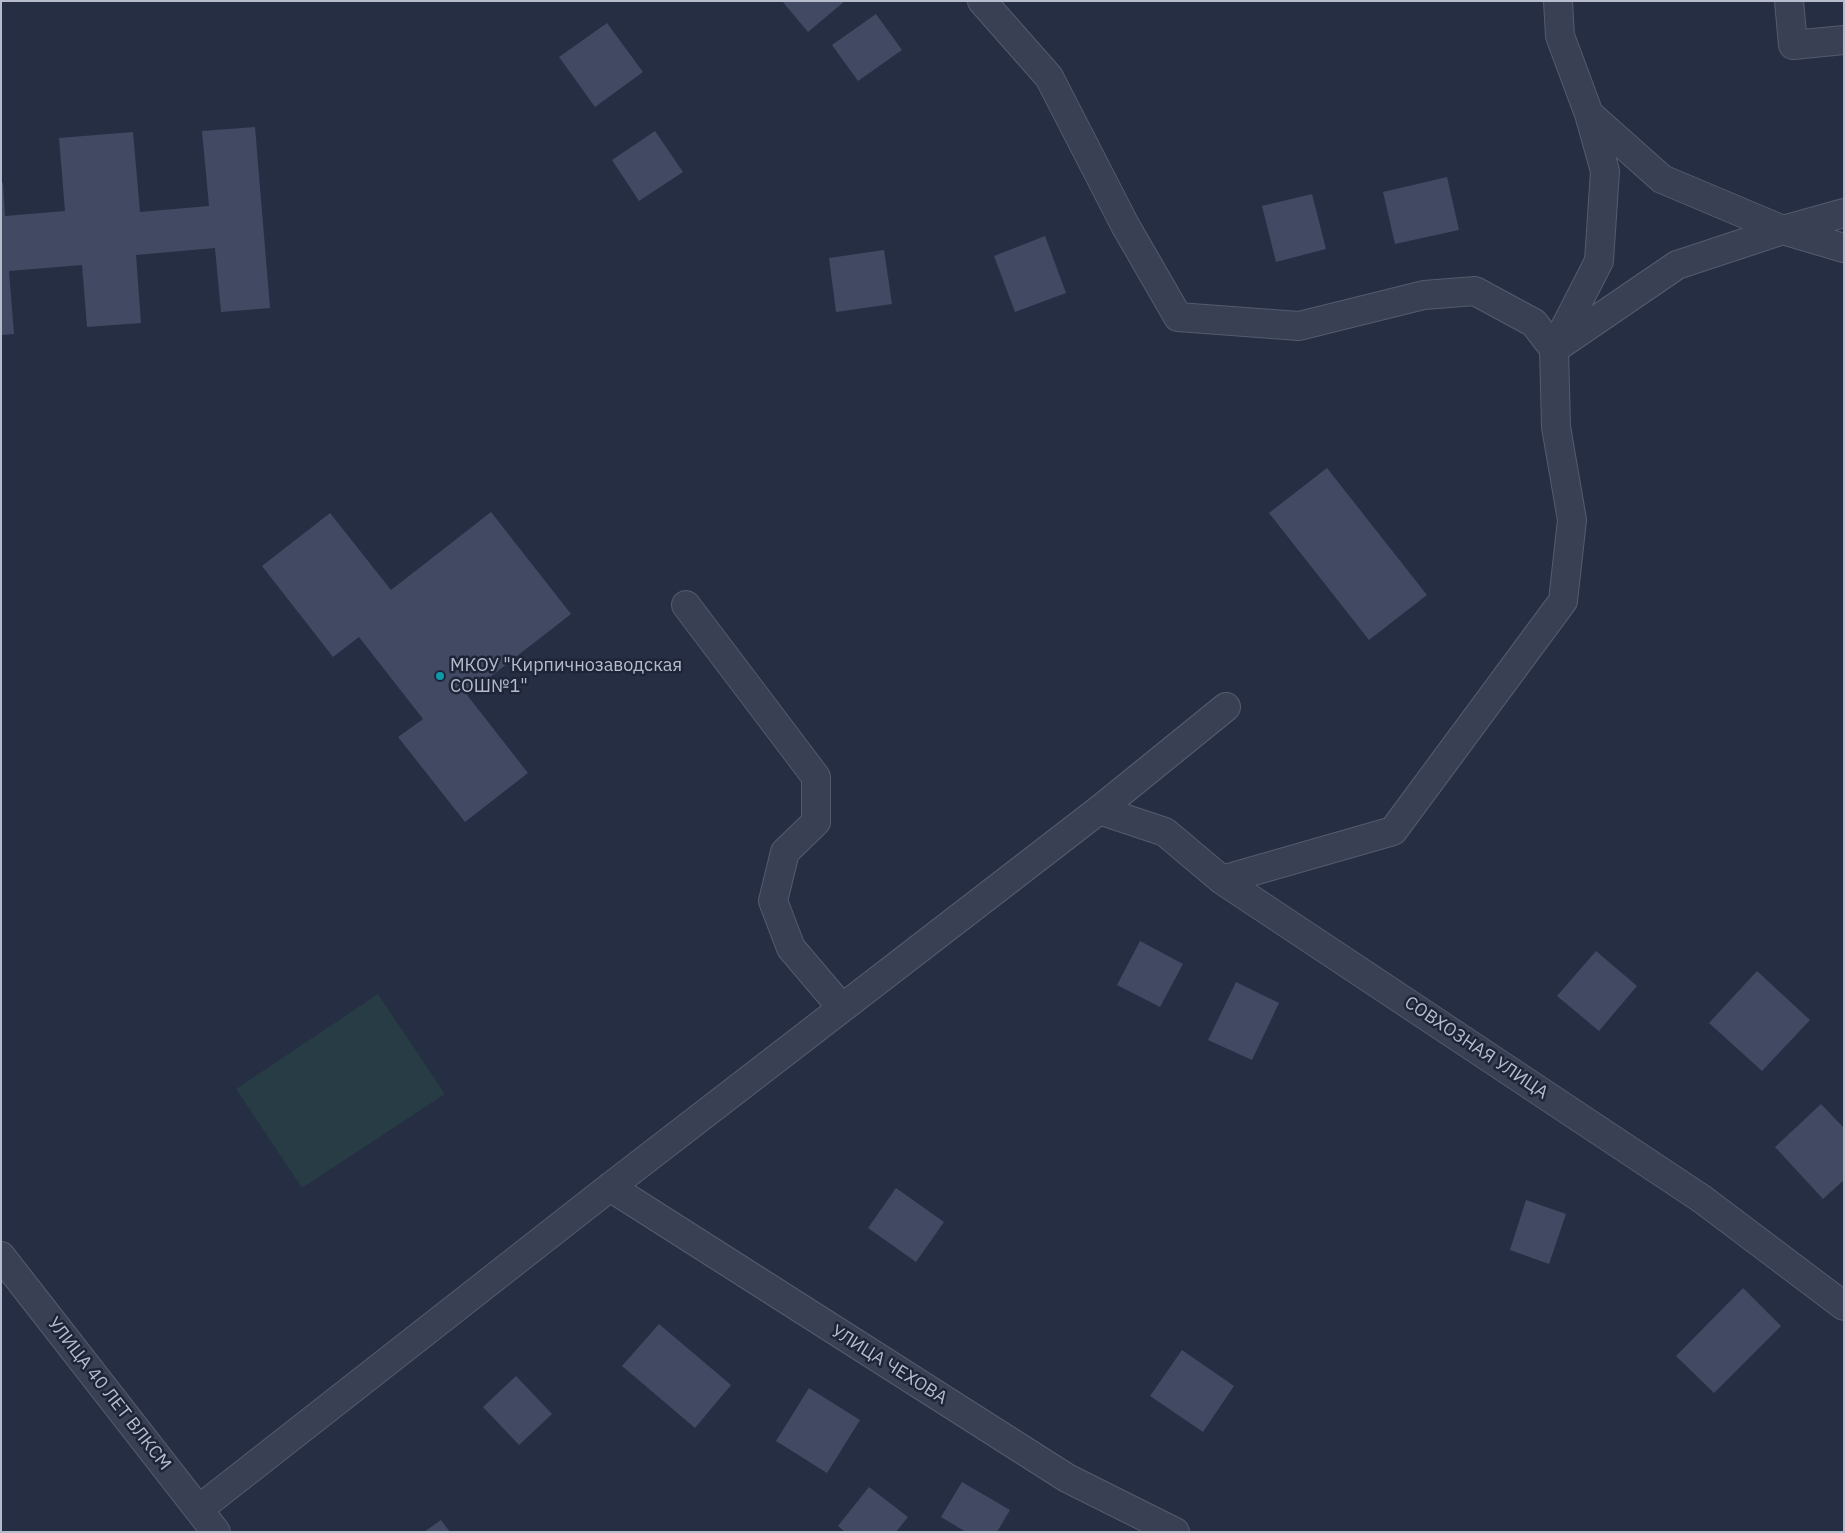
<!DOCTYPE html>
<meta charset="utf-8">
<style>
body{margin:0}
#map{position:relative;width:1845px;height:1533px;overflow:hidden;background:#252e43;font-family:"IBM Plex Sans",sans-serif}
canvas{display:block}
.frame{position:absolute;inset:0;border:2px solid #b7bccc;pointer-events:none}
</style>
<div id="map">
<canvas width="1845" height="1533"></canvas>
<div class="frame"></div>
</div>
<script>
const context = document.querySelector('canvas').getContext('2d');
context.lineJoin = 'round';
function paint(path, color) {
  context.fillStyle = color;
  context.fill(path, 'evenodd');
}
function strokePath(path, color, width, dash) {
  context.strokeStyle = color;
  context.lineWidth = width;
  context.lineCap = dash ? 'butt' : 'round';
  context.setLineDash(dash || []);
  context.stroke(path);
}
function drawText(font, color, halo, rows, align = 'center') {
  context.font = font + ' "IBM Plex Sans",sans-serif';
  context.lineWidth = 5;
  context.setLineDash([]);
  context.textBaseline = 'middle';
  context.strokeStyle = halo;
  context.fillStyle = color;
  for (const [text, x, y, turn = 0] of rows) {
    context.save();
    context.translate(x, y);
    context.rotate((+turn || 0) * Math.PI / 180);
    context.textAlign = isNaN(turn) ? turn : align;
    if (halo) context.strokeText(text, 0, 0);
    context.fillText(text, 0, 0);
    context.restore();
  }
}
paint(new Path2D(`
 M378,994L445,1094L302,1188L236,1089Z`), '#273c44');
paint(new Path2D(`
 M782,1H845L808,32Z
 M876,14L902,50L858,81L832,45Z
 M607,23L643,72L595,107L559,57Z
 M255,127L270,308L221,312L215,248L136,255L141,323L87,327L82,265L9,271L14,334L1,335V183H3L5,216L65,211L59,138L133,132L140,212L209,206L202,131Z
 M655,131L683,172L639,201L612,160Z
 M1447,177L1459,230L1395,244L1383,192Z
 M1312,194L1326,249L1276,262L1262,206Z
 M1045,236L1066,293L1015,312L994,256Z
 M884,250L892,304L836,312L829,258Z
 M1327,468L1427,595L1369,640L1269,513Z
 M491,512L571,614L467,695L528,773L465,822L398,737L423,719L359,637L333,657L262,566L330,513L391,590Z
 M1140,941L1183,964L1160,1007L1117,985Z
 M1596,951L1637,986L1599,1031L1557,996Z
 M1757,971L1810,1020L1762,1071L1709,1023Z
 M1236,982L1279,1003L1252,1060L1208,1040Z
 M1821,1104L1844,1128V1180L1823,1199L1775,1147Z
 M896,1188L944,1222L916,1262L868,1228Z
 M1526,1200L1566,1214L1549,1264L1510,1250Z
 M1743,1288L1781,1326L1714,1393L1676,1356Z
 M659,1324L731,1385L695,1428L622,1366Z
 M1182,1350L1234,1386L1203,1432L1150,1396Z
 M516,1376L552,1414L519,1445L483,1407Z
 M809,1388L860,1420L827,1473L776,1441Z
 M962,1482L1010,1510L997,1532H966L941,1517Z
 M869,1487L908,1517L896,1532H845L838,1526Z
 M441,1520L450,1532H424Z`), '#424a63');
const minor = new Path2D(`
 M982,1L1049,77L1125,225L1178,317L1299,326L1424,295L1475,291L1534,323L1554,349L1677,265L1783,230L1844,213
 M1558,1L1560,36L1589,114L1662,179L1783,230L1844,248
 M1789,1L1793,45L1844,40
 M686,605L816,777V822L785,852L773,901L791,948L842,1008
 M1099,810L1165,832L1222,880L1702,1199L1844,1306
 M1222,880L1393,831L1563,601L1572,520L1556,427L1554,349L1599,261L1605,171L1589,114
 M610,1187L1067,1478L1175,1532
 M1,1256L216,1532
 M199,1509L610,1187L1099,810L1226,707`);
strokePath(minor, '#555b6d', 30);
strokePath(minor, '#3a4053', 28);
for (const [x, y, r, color] of [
 [440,676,5,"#0f9aa8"]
]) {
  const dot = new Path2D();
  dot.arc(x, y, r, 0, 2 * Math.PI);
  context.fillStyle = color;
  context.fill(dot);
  strokePath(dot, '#1e2538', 2);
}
drawText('18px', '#b7bccc', '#1e2538', [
 ["МКОУ \"Кирпичнозаводская",450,666],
 ["СОШ№1\"",450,687]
], 'left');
drawText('18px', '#b7bccc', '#1e2538', [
 ["СОВХОЗНАЯ УЛИЦА",1476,1048,34],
 ["УЛИЦА ЧЕХОВА",889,1365,32],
 ["УЛИЦА 40 ЛЕТ ВЛКСМ",109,1394,52]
]);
</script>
